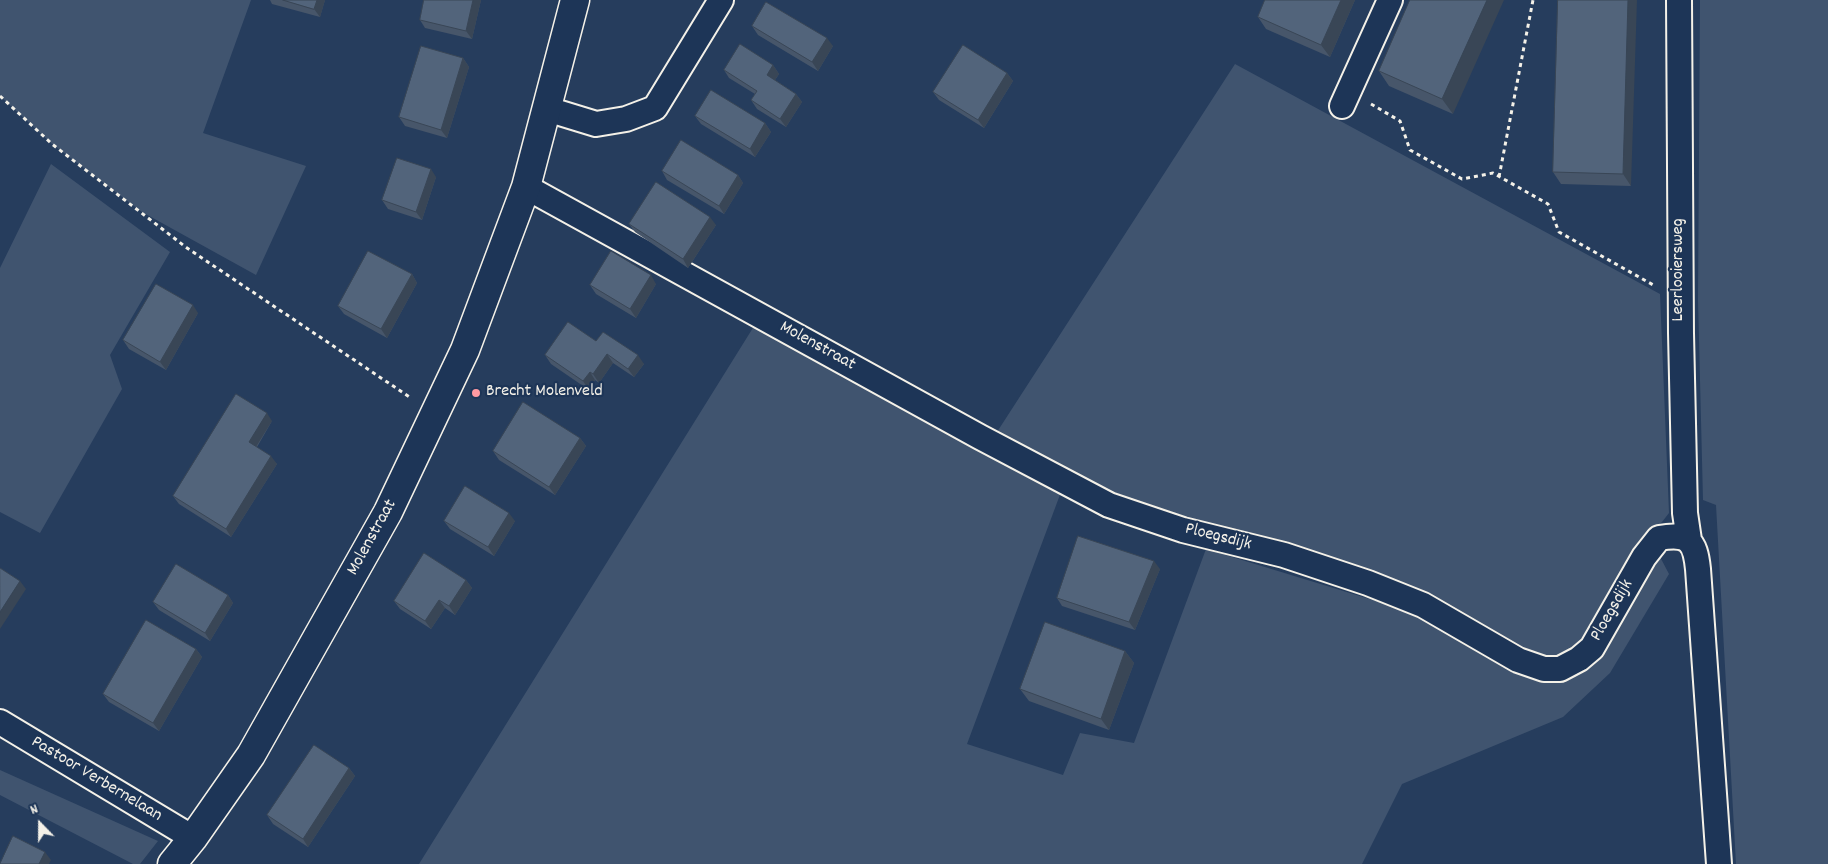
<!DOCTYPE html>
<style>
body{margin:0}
#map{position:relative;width:1828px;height:864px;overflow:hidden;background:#263d5d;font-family:Dekko,sans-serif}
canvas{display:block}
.north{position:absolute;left:15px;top:799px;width:50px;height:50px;-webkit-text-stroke:4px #1d3557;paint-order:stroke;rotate:338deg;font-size:14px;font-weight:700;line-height:20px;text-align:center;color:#f4f1e8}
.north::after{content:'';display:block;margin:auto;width:18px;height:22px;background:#f4f1e8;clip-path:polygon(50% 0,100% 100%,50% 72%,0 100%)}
</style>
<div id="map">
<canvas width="1828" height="864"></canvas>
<div class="north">N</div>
</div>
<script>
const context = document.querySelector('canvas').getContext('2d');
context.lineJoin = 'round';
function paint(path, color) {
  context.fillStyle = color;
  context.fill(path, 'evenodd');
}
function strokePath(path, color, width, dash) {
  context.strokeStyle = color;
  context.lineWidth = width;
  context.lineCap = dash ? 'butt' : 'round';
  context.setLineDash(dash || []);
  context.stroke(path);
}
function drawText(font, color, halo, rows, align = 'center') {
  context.font = font + ' Dekko,sans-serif';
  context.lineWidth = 4.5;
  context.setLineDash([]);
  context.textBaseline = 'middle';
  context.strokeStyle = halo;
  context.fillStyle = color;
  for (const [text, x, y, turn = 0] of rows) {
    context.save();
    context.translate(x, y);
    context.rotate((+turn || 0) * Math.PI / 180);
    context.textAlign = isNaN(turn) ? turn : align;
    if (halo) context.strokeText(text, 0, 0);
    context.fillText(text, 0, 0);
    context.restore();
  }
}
paint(new Path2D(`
 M0,0H251L203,133L306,166L256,275L142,212L52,144L0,96Z
 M1700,0H1828V864H1736L1716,505L1703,500L1698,300Z
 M1235,64L1660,294L1669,513L1662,522L1639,541L1595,621L1580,642L1564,655L1545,657L1521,651L1452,607L1402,582L1306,550L1217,527L1099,488L1056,466L997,432Z
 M51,164L170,252L110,355L122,389L40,533L0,512V268Z
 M756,323L1061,492L967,744L1063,775L1080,733L1134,743L1206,549L1412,612L1540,681L1560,680L1659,555L1669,574L1610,673L1563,717L1402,784L1362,864H419Z
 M0,770L158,841L140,864H133L0,795Z`), '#40546f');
const minor = new Path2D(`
 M1679,0L1681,333L1685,513L1689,540
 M1342,106L1390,0
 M547,109L596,124L626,119L655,108L721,0
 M526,187L980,437L1109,505L1183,530L1284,555L1368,583L1423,605L1518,660L1544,669H1560L1579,659L1592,648L1644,557L1659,538C1688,533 1695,540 1698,569L1719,864
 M0,722L193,838`);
const secondary = new Path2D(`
 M172,864L193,838L251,755L388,512L465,350L526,187L575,0`);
strokePath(minor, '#f4f1e8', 28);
strokePath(secondary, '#f4f1e8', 31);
strokePath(new Path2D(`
 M0,96L52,144L187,248L411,398
 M1371,104L1400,121L1410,150L1462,179L1493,173L1548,204L1559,232L1655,286
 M1499,177L1533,0`), '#f4f1e8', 3, [4, 4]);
strokePath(minor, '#1d3557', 24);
strokePath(secondary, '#1d3557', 28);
paint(new Path2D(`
 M270,0H325L320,17L272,4Z
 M424,0H481L472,39L425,28L420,20Z
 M1265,0H1355L1330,57L1266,29L1258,17Z
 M1410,0L1453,114L1389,86L1379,71Z
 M1558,0L1631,186L1561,184L1553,172Z
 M752,26L833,46L818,71L758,35Z
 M463,58L469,67L447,138L405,126L399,117Z
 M773,65L779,74L775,80L796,94L802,102L786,127L757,109L751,100L755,94L729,78L724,70Z
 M1007,73L1013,81L984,128L939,100L933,92Z
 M695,116L765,123L771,132L755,157L701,124Z
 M662,171L738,175L743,183L724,214L667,180Z
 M436,177L422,220L388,209L382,200Z
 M629,224L716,225L688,268L635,232Z
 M412,274L417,283L387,338L344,314L338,306Z
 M656,284L636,318L596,294L590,285Z
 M198,313L166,370L129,349L123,340Z
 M596,341L644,364L634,377L613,363L599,383L595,380L589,390L551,364L545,355Z
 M272,421L257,447L277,464L231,537L179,504L173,496Z
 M580,438L586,446L555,495L499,460L493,451Z
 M444,521H515L494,556L450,529Z
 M1160,569L1135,630L1062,606L1057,598Z
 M466,580L472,588L455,615L445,608L431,629L400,609L394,601Z
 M228,595L233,603L210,641L159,610L153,602Z
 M196,649L202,657L159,731L109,702L103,694Z
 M1125,651L1134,663L1109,730L1029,701L1020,689Z
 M349,768L355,776L308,847L273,824L267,815Z`), '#47566a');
paint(new Path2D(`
 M317,0H325L320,17L314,9Z
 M473,0H481L472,39L466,31Z
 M1341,0H1355L1330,57L1321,45Z
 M1487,0H1504L1453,114L1442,99Z
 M1628,0H1637L1631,186L1623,174Z
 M827,38L833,46L818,71L812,62Z
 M463,58L469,67L447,138L441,130Z
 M773,65L779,74L773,83L767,75Z
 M1007,73L1013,81L984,128L978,120Z
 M796,94L802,102L786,127L780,119Z
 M765,123L771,132L755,157L750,149Z
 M431,169L436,177L422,220L416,212Z
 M738,175L743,183L724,214L719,206Z
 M710,217L716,225L688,268L683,259Z
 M412,274L417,283L387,338L381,329Z
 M651,275L656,284L636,318L630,309Z
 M193,305L198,313L166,370L160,362Z
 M607,354L613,363L599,383L593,374Z
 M638,355L644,364L634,377L628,369Z
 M590,372L595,380L589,390L583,381Z
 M267,413L272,421L254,450L249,442Z
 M580,438L586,446L555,495L549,487Z
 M271,456L277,464L231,537L226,529Z
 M509,513L515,521L494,556L488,547Z
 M1154,561L1160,569L1135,630L1129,622Z
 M466,580L472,588L455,615L449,606Z
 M20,581L26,589L0,629V612Z
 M228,595L233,603L210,641L205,633Z
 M439,600L445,608L431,629L425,621Z
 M196,649L202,657L159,731L153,723Z
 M1125,651L1134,663L1109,730L1101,719Z
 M349,768L355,776L308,847L303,839Z
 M45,852L51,860L49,864H39Z`), '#394656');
const building = new Path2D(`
 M283,0H317L314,9Z
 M424,0H473L466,31L420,20Z
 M1265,0H1341L1321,45L1258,17Z
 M1410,0H1487L1442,99L1379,71Z
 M1558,0H1628L1623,174L1553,172Z
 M766,2L827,38L812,62L752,26Z
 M740,44L773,65L767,75L796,94L780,119L751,100L757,91L724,70Z
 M963,45L1007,73L978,120L933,92Z
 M421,46L463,58L441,130L399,117Z
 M711,90L765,123L750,149L695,116Z
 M681,140L738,175L719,206L662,171Z
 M397,158L431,169L416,212L382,200Z
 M656,182L710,217L683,259L629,224Z
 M368,251L412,274L381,329L338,306Z
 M611,251L651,275L630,309L590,285Z
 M156,284L193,305L160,362L123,340Z
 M568,322L596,341L603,332L638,355L628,369L607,354L593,374L590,372L583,381L545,355Z
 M236,394L267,413L249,442L271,456L226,529L173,496Z
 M523,402L580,438L549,487L493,451Z
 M465,486L509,513L488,547L444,521Z
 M1078,536L1154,561L1129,622L1057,598Z
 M424,553L466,580L449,606L439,600L425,621L394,601Z
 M176,564L228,595L205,633L153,602Z
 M0,568L20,581L0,612Z
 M146,620L196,649L153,723L103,694Z
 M1045,622L1125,651L1101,719L1020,689Z
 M314,745L349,768L303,839L267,815Z
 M13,836L45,852L39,864H40H0Z`);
paint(building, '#52647b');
strokePath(building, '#394656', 1);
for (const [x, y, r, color] of [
 [476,393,5,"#ff9aa2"]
]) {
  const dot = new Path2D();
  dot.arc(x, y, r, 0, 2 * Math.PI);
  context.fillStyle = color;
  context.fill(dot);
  strokePath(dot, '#1d3557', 2);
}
drawText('18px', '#f4f1e8', '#1d3557', [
 ["Leerlooiersweg",1680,270,-90],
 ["Molenstraat",817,347,29],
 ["Molenstraat",373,538,-61],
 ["Ploegsdijk",1218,538,14],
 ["Ploegsdijk",1613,611,-60],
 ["Pastoor Verbernelaan",96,780,31]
]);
drawText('18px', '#f4f1e8', '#1d3557', [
 ["Brecht Molenveld",486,393]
], 'left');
</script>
